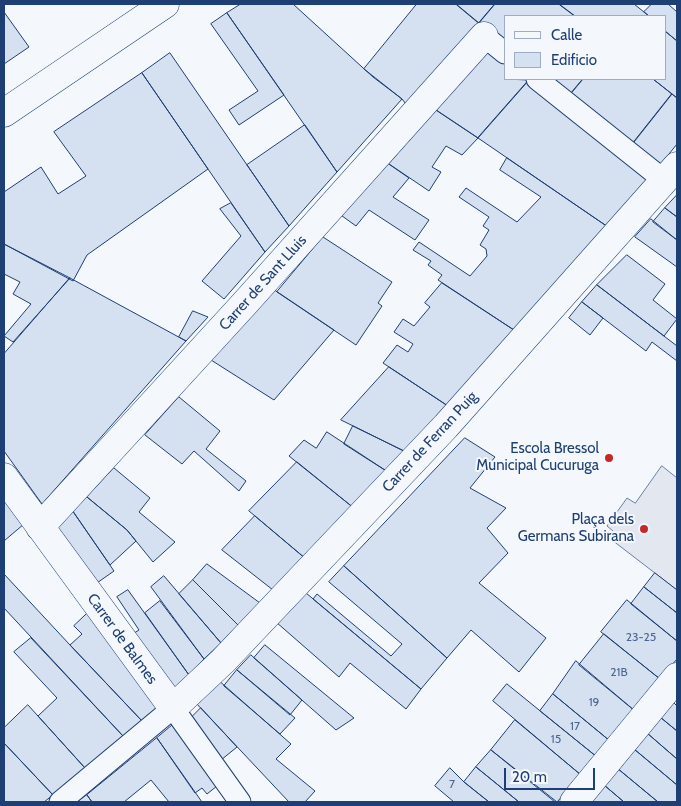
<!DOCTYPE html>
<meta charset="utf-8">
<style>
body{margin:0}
#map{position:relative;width:681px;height:806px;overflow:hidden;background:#f4f7fb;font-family:Cabin,sans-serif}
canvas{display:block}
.frame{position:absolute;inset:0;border:5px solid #1d3f73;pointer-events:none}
.legend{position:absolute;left:504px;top:15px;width:162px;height:65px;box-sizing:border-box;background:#f4f7fb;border:1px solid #9eadc5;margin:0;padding:6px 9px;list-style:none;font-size:15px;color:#1d3f73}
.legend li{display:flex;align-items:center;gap:10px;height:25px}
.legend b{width:25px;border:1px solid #9eadc5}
.scale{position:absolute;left:504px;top:768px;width:91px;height:22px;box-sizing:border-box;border:2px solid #1d3f73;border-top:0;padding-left:6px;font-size:15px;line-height:18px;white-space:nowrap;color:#1d3f73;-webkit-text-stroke:4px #f4f7fb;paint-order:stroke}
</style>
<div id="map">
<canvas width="681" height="806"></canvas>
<div class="frame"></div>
<ul class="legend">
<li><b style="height:6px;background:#f4f7fb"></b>Calle</li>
<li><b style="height:14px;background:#d5e0f0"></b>Edificio</li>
</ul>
<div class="scale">20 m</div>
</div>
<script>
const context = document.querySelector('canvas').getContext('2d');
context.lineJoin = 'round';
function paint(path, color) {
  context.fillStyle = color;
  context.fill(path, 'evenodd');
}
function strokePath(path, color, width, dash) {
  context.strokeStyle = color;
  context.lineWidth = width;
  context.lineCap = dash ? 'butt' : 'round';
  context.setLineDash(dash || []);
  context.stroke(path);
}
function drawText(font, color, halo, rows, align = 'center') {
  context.font = font + ' Cabin,sans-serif';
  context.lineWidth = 4;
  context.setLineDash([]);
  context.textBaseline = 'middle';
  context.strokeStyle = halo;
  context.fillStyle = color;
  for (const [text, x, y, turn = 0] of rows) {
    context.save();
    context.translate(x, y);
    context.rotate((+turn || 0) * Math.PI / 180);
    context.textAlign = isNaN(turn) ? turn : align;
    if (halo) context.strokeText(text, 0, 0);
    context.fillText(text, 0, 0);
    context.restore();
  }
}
const parking = new Path2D(`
 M662,466L677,478V590L608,537L613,531L607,526L627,498L635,503Z`);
paint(parking, '#e3e8f0');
strokePath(parking, '#687fa3', 1);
const building = new Path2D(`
 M241,4H293L373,77L402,99L337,172L227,13Z
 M417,4H456L479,23L409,108L402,99L364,69Z
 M456,4H495L479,23Z
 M495,4H559L575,16H505V44L479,23Z
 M559,4H634L649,16H575Z
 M652,4H668L677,12V41L665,31V16H649L644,12Z
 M4,12L29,47L4,64Z
 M227,13L284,95L239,125L229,110L258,91L211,24Z
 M665,31L677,41V98L653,79H665Z
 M491,49L505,61V79L529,80L478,138L436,110Z
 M170,53L289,226L265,252L142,73Z
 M142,73L208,169L87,255L73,281L4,244V192L41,167L58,194L86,176L54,132Z
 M546,79H583L568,97Z
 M583,79H653L672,94L630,147L568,97Z
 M529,80L652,176L608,227L478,138Z
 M672,94L677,98V144L657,169L630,147Z
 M436,110L478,138L462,155L446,146L432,167L441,172L429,191L389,164Z
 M305,125L337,172L289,226L247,165Z
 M507,158L608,227L517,332L438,280L442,275L428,265L431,261L413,250L419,242L470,276L487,256L486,249L480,245L489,230L483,226L489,217L459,197L466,188L517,222L541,197L500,170Z
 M383,160L409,178L393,197L429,220L415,240L369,210L356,226L338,213Z
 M677,195V217L665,208Z
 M231,203L265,252L224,299L202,281L241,236L220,209Z
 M665,208L677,217V240L653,222Z
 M651,219L677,240V267L635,237Z
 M323,237L392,282L378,303L382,306L356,345L277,292Z
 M4,244L70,278L13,342L4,336L31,304L13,294L20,282L4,274Z
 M627,255L665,284L653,300L677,319L664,336L597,285Z
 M70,278L186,341L42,504L4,451V354Z
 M442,283L517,332L451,408L383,363L397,345L408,352L413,344L394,332L403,319L414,326L430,307L425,303Z
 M597,285L677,346V361L652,342L646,351L582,302Z
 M273,289L334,330L274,400L211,360Z
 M582,302L603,318L590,335L569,318Z
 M193,311L208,317L186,341L179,337Z
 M389,367L451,408L410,454L341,420Z
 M179,397L220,431L206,449L246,481L239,491L194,451L182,464L145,435Z
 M353,426L410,454L391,474L344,444Z
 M327,432L391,474L355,509L289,456L304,440L316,448Z
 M465,438L495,457L470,488L506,508L487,528L508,553L479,583L546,638L519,672L471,630L447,658L344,566Z
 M297,462L355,509L306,559L249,511Z
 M114,468L150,498L139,512L175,542L153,562L127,530L87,497Z
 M4,496L24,524L4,541Z
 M87,497L127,530L136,541L110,565L72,510Z
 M72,510L114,571L94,585L58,532V526Z
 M255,516L306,559L273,590L222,550Z
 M207,564L260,603L238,625L193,580Z
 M344,566L447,658L421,689L313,599L317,594L391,656L402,644L329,582Z
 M655,573L677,590V613L644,587Z
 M4,574L70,645L142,721L123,736L4,608Z
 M164,576L221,643L204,659L151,587Z
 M193,580L238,625L221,643L179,594Z
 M644,587L677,613V641L631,604Z
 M128,590L189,675L172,692L131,635L139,630L117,597Z
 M306,593L421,689L406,709L350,663L339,677L276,622Z
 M627,600L677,641V659L660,679L601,632Z
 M160,601L204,659L189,675L145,613Z
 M93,608L162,703L142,721L70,645L82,634L74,626Z
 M604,634L660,679L635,711L579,665Z
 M31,638L123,736L85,768L38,716L57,698L14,652Z
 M265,645L354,718L336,730L254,658Z
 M251,655L302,700L290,715L237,670Z
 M576,661L635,711L610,741L553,694Z
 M237,670L295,718L280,734L224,686Z
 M217,679L291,744L276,759L315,791L305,802H289L195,702Z
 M507,684L597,757L581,775L493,701Z
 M553,694L610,741L597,757L540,711Z
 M672,701L677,706V731L660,717Z
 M28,705L85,768L53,795L4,743V728Z
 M201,708L237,747L221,760L191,718Z
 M660,717L677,731V759L647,733Z
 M515,720L581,775L557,802L491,750Z
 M175,723L217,786L207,794L202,788L195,793L157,738Z
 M647,733L677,759V785L634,749Z
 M157,738L202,802H169L151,780L124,802H92L87,795Z
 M4,743L53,795L44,802H4Z
 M634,749L677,785V802H658L617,768Z
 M491,750L555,802H519L476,767Z
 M476,767L519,802H489L464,782Z
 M450,768L464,782L489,802H454L435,786Z
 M617,768L658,802H624L604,785Z
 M604,785L624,802H589Z
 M87,795L92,802H77Z`);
paint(building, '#d5e0f0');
strokePath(building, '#1d3f73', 1);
const pedestrian = new Path2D(`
 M484,36L505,53
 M537,79L665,181
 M60,802L173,708L240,802`);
const minor = new Path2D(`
 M4,477L173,708L223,661L446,426L677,166
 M40,527L246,302L484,36
 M574,802L677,677`);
const tertiary = new Path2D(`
 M4,113L165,4`);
strokePath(pedestrian, '#1d3f73', 23);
strokePath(minor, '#1d3f73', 29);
strokePath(tertiary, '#1d3f73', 29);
strokePath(pedestrian, '#f4f7fb', 21);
strokePath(minor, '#f4f7fb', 28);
strokePath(tertiary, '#f4f7fb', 28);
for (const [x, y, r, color] of [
 [609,458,5,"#c62828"],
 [644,529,5,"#c62828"]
]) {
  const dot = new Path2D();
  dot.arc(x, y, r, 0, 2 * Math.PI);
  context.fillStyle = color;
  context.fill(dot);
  strokePath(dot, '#f4f7fb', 2);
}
drawText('12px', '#4b6792', null, [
 ["23-25",641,637],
 ["21B",619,672],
 ["19",594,702],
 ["17",575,726],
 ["15",556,739],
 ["7",452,784]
]);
drawText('15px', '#1d3f73', '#f4f7fb', [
 ["Carrer de Sant Lluis",263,283,-48],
 ["Carrer de Ferran Puig",430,442,-47],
 ["Carrer de Balmes",122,639,54]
]);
drawText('15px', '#1d3f73', '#f4f7fb', [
 ["Escola Bressol",599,449],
 ["Municipal Cucuruga",599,466],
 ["Plaça dels",634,520],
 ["Germans Subirana",634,537]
], 'right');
</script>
